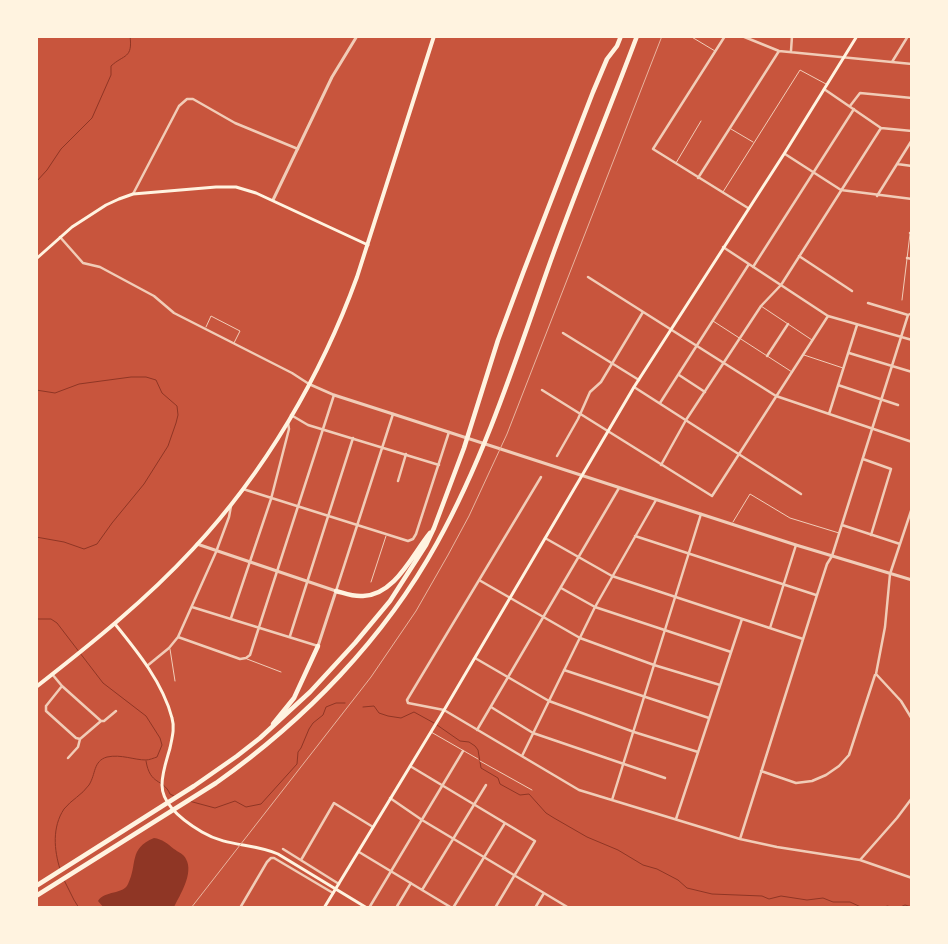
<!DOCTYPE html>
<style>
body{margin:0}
#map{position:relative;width:948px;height:944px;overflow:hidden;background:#c8553d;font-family:"Open Sans",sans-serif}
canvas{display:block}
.frame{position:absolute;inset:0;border:38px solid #fff3e0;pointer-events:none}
</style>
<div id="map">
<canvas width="948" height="944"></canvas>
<div class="frame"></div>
</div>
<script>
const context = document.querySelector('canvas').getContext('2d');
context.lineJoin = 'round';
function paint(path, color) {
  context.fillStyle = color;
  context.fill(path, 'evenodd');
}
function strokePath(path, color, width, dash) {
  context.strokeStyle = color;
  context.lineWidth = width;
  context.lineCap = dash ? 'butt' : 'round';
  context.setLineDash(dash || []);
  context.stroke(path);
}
paint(new Path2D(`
 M154,838C162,839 168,844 174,849C178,852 184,854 186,859C194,873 180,895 174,907L104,908L98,901C105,890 123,895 128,884C138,864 128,849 154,838Z`), '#8f3625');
strokePath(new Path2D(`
 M36,182L47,170L61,149L92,118L111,75V66C124,54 133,59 130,36
 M36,390L55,393L79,384L131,377H146L156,380L162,393L177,406L178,415L176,423L168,446L144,484L112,523L97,544L84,549L64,542L36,537
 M36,619H51L57,623L103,683L146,716L160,738L162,745L157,757C154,758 149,760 146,760C134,760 121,754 107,757C93,761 96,774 89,785C82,795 71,800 64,809C52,827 54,850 60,869
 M363,707L374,706L379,713L388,716L401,718L414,712L434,723
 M437,725L460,741L469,742L475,746L478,750L481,768L498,778L500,784L520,795L529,794L546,813L554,818L587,837L618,850L643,865L657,869L678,880L687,888L712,894L762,896L769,899L781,896L807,900L823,898L833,902H850L863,908
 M146,761C150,786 163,778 170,794L174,796
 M189,801L215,808L235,801L246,807L261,804L297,764L298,752L301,748L309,729L313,723L323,715L326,707L336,703H345
 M64,880L74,900L79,908
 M878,908L888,906L891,908
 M898,908L905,905L912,907`), '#8f3625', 1);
strokePath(new Path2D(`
 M690,36L715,51
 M731,129L753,142
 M676,163L701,121
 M723,192L800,70L826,84
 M902,300L910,234
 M761,306L812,340
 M713,321L792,372
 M206,327L211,316L240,331L234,343
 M804,355L843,368
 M733,522L750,494L790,518L839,533
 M371,582L386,536
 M170,649L175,681
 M247,659L281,672
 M431,732L478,759
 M480,761L532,790`), '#f1ccb7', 1);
strokePath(new Path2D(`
 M725,36L653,149L748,208
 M742,36L779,51L912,64
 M791,51L792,36
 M892,62L908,36
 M824,89L881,128L912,131
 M850,106L860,93L912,98
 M785,154L841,190L912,199
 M897,164L912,166
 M698,178L779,51
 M133,194L179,106L187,99H193L235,123L298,149
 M877,196L912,140
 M910,233H912
 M60,237L83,263L100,267L154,296L174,313L292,373L309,384
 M723,247L828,316L912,340
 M799,256L852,291
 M907,258L912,259
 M753,267L854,109
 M588,277L776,396L912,442
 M868,303L908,315
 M563,333L639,380
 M849,353L912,372
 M767,356L788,324
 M679,375L705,392
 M838,385L898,405
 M634,387L801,494
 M542,390L712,496L828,316
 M660,403L749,264
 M829,414L857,325
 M291,415L308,425L439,465
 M557,456L578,419L590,392L601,382L643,312
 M863,459L891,469L871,535
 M661,465L686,420L761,306L781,285L881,128
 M541,477L407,700L408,703L444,710L579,790L740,839L777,847L860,860L912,878
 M398,481L406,454
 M243,489L408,541L413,539L416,534L449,432
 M912,508L890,574L885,627L876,674L901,701L912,719
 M842,525L900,544
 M635,536L816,595
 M545,538L612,576L803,639
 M479,580L580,638L654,665L720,685
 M561,588L595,607L731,652
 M336,591L393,414
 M192,607L318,646
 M231,618L271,499L289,429L288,423
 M770,628L796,545
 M290,636L353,438
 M178,637L240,659L246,658L250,655L334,395
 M475,658L549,701L634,732L698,752
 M147,666L169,648L178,637L216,552L229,517L231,506
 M564,670L709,718
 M52,674L62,686L46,706V711L76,738L80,739L101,721L62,686
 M491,707L533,733L665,778
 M101,721H104L116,711
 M477,730L619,488
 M522,756L595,607L656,500
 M68,758L78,747L80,739
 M410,766L535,841L495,908
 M761,771L796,783L812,781L826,775L839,766L849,755L875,675
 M390,798L422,820L569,908
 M612,800L701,514
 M676,819L742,619
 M740,839L817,595L827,564L832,556L908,315L912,313
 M283,849L339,884
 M359,852L452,908
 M301,860L334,803L373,827
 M860,860L897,818L912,798
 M422,890L486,785
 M240,908L267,862L271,858H274L333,893
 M369,908L463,751
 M396,908L411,883
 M453,908L505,823
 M535,908L544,893`), '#f1ccb7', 2.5);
strokePath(new Path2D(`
 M273,200L332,77L357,36
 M309,384L334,395L393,414L796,545L912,580
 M197,544L336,591L318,646`), '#f1ccb7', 3);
strokePath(new Path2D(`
 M36,259L72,227L106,205L119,199L133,194L216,187H236L256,193L368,245
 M115,624C137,651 163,683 172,718C175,728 172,738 170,748C167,759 162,772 162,785C162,806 185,822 202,832C227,847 253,843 278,854L367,908
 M324,908L440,717L634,387L784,154L857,36`), '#fff3e0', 3);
strokePath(new Path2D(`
 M36,687C91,644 146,600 193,549C265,472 321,376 357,277L434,36`), '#fff3e0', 4);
strokePath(new Path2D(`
 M336,591C344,593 353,597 363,596C395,595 412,555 430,533
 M273,724L294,698L318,646
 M36,886L194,786L237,756L260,738L310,692L355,643L390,601L426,545L434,528L464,448L498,340L523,273L593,92L607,59L617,46L621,36
 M36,896L216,783C305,720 384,639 437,543C484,458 514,365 546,274C574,194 607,116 637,36`), '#fff3e0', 4.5);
strokePath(new Path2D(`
 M191,908L371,677L416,611L448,555L469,516L507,434L662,36`), '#e9b49f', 1);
</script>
